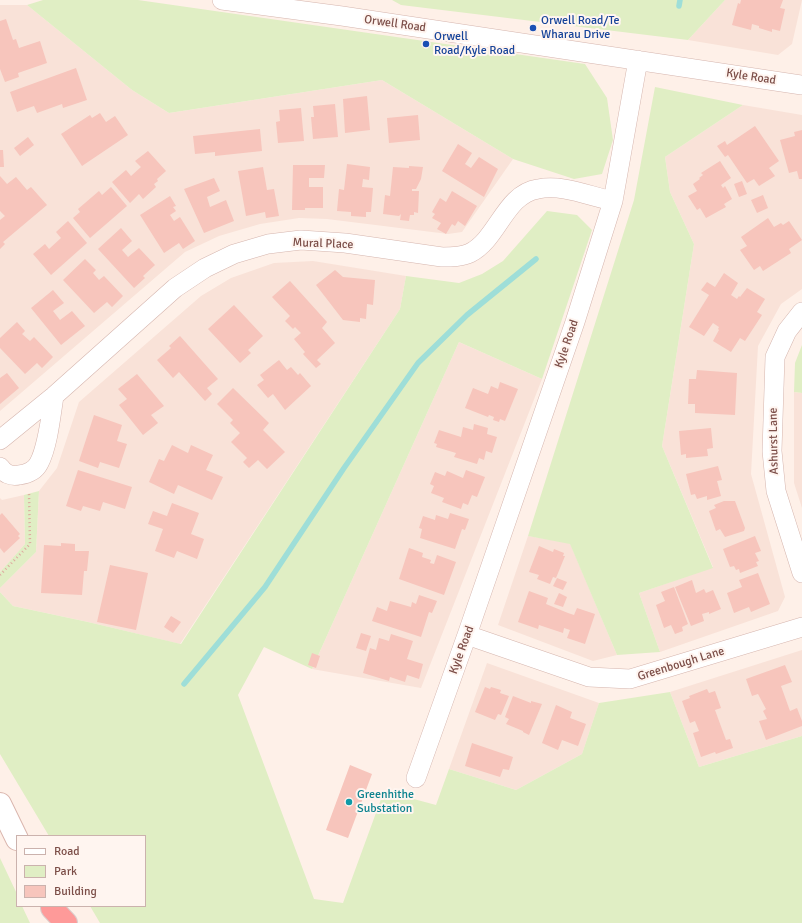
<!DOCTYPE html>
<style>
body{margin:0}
#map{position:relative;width:802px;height:923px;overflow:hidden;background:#fef0e8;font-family:Signika,sans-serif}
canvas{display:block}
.legend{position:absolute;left:16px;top:835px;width:130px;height:72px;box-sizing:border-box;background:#fff5f0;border:1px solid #cbb2ad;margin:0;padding:5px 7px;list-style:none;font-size:12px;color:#7c4e48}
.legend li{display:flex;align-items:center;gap:8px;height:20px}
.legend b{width:20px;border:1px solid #cbb2ad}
</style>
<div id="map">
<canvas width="802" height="923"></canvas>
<ul class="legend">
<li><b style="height:5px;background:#fff"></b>Road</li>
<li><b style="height:11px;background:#e0eec4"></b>Park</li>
<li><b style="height:11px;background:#f7c5bc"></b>Building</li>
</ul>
</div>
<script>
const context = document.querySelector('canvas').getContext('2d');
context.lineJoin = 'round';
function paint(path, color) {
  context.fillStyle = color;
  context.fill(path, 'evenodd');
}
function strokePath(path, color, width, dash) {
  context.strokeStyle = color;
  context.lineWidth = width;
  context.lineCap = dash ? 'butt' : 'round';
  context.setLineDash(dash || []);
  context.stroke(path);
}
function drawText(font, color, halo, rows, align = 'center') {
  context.font = font + ' Signika,sans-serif';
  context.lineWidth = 4;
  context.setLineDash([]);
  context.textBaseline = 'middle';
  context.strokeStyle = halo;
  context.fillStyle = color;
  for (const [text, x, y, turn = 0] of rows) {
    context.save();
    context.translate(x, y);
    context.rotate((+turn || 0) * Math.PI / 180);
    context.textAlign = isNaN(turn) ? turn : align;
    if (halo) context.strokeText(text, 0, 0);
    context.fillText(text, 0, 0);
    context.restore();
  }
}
paint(new Path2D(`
 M725,0H802L792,44L778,55L688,40Z
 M0,5H27L132,90L169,113L382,80L513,159L462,232L448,234L327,219L299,218L260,224L219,236L185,252L0,411Z
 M743,105L802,115V289L781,304L758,346L751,474L785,597L778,611L660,652L639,593L713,567L662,446L694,244L670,192L665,157Z
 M313,261L406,276L400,309L180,644L88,622L13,606L0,592V588L36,552L39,491L57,468L79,402L201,296L231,278L274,263Z
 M459,342L542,379L421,688L312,669Z
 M794,392L802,393V508L794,483Z
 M24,495L25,544L0,572V498L2,500Z
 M528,536L570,543L617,655L593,661L498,625Z
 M802,650V736L699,767L670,692Z
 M487,663L599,703L582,754L516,790L449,769Z`), '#f9e2d8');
paint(new Path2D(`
 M43,0H138L585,64L607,98L613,140L602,174L574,179L513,159L382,80L169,113L132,90L27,5Z
 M392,0H725L688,40L401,5Z
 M655,87L743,105L665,157L670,192L694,244L662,446L713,568L639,593L660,652L617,655L570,544L528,536L634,200Z
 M547,211L577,215L592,230L542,379L459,342L312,669L264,647L238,695L314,899L343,903L384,791L436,805L449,769L516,790L582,754L599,703L670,692L699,767L802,736V923H100L90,906H145V836H49L0,754V592L13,606L88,622L181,644L400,309L406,276L459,283L482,274L503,261Z
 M802,345V393L794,392L795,363Z
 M39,491L36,552L0,588V572L25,544L24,495Z
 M0,858L17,894V906H22L30,923H0Z`), '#e0eec4');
strokePath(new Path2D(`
 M679,6L680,0
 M184,684L265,587L344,468L418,363L467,315L536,259`), '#9eded8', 5.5);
paint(new Path2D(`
 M741,0H783L780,8L785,9L780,31L772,29V32L759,28V26L752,24L751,30L732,25L738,3L740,4Z
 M6,19L13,40L16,39L19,48L40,41L47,63L18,73L19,77L5,82L0,69V21Z
 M76,68L87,100L63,108L62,104L37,113L34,106L17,112L10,92Z
 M367,96L370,130L345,133L343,99Z
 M335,104L338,137L313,139L311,117H314L313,106Z
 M301,108L304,141L278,143L276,122L280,121L279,110Z
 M100,113L106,122L115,116L128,135L82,166L61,134L90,115L92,118Z
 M418,115L420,140L389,143L387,118Z
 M755,126L779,161L769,168L775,176L759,186L754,179L747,183L728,155L725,157L717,146L725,141L727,145Z
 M260,129L262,151L215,156V152L195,154L193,136Z
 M802,130V179H799L797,171L789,173L780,140L795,136L794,132Z
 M28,137L34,145L20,156L14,148Z
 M458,144L472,153L465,164L471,168L479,157L498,169L484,197L442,171Z
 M0,150H3L4,167H0Z
 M148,151L166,171L157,179L158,181L154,184L156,187L143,199L139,194L130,203L112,182L126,170L131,176L141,167L135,161Z
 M720,161L731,178L721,185L723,188L725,186L732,199L724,204L726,207L706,218L700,208L697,210L688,196L697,191L693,184L700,179L699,178L703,175L701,173Z
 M347,164L370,167L369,180L363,179L362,187L373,188L371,212H366V217L351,216V212L337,211L339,189L344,190Z
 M293,165H325L324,178H309V187H323V208H305V210H292Z
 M409,166L423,167L421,179L416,189H412V191H419L418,213L414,212V215H410L409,221L400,220L401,214L399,216L383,214L385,195L390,196L393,167L409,168Z
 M263,167L267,190L274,189L279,216L266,218L265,212L246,216L238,171Z
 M0,176L7,184L16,177L27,190L31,187L47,205L3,242L5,244L0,249V220L5,216L0,211Z
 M214,178L220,191L207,197L210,207L226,200L234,221L204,233L184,189Z
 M742,181L747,194L739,197L734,184Z
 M111,187L127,206L90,238L73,218L80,212L78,209L99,191L102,195Z
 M452,191L477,206L465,226L458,221L455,226L452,224L446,234L437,229L441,223L432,218L435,214L432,212L440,198L446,202Z
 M763,195L768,208L757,213L751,200Z
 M170,196L176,206L173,207L176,211L170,215L174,221L180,217L195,241L183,249L179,243L164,253L140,215Z
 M768,218L774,227L781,223L783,225L789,221L802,240L789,249L791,253L763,271L760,266L754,270L740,250L747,246L741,237Z
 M68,221L87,243L51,275L33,254L45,244L49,249L61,238L56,232Z
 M121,228L132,241L122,250L128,257L139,248L155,265L143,276L145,278L134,288L98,249Z
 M85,259L96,270L93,273L99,280L104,276L123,296L112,307L107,302L94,313L63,280Z
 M335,270L343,277L375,280L373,305L367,304L366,319L360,318V322L343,320L316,285Z
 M724,273L738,283L731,295L737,299L739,296L740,297L747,288L765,299L757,312L762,315L745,341L740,338L731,352L713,341L719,330L718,329L719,327L713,323L704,336L689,327L709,295L701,290L707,282L715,287Z
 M290,281L327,322L322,328L335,343L317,360L321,364L316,368L303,354L305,352L294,339L301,333L295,327L293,329L285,321L290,316L272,297Z
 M53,290L64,303L53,311L60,320L72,311L85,326L61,345L31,308Z
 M234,305L263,336L248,350L251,353L240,363L208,329Z
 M17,322L25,331L22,334L30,341L34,337L53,357L42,368L37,363L25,374L0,348V338Z
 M180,336L218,379L207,388L212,394L205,401L179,372L173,378L157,360L171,348L169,346Z
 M279,360L287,370L291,367L298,375L300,373L311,386L285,410L273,394L268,398L257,385L264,380L260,375Z
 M697,370L737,373L735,415L695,413V404H688L689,379H696Z
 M7,373L19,388L0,404V378Z
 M137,374L164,406L151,415L158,423L143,435L119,405L127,399L118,389Z
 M500,382L518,389L505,421L500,419L499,422L493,420L494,417L489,415L488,417L465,408L473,388L488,394L491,386L498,389Z
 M233,388L269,423L263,430L285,452L267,469L258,460L249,468L243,462L247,458L231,442L240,433L230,423L233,420L217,404Z
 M94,415L122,425L117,441L127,444L119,468L100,462L98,468L79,461Z
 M474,424L488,428L487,434L497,437L492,453L486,451L484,460L479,458L477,464L454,457L456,453L436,447L437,444L434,443L439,430L461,437L463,427L473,430Z
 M711,428L713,448L707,449L708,456L686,458V454L681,455L679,431Z
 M172,445L188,453L191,445L213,455L206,470L223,477L212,500L178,485L174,494L149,482L159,459L164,461Z
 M718,466L722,480L717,481L721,496L707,500V496L697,499L695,494L691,495L686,474Z
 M78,470L132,487L125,509L103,502L100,511L83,506L81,511L66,506Z
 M466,470L485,477L477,497L472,495L468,505L463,503L461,509L442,502L444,498L431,493L434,486L430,484L435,472L445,476L447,471L463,478Z
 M724,501H735L745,528L744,531L725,537L720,529L716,531L709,511L716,508L714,505Z
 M172,503L199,513L191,534L204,539L197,559L177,551L174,558L155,551L163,529L148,524L153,511L167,516Z
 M2,513L20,534L18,536L20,538L4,553L0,548V515Z
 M450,513L469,519L465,530L462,529L455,549L420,538L422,529L419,528L423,516L435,520L436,515L448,519Z
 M755,536L761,551L755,553L759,561L756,562L758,566L740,573L739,569L736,570L734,566L730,567L723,549Z
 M61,543L75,544V551H89L87,571H84L82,595L41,593L44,545L61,546Z
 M539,546L553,552L554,549L564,553L563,556H565L556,578L553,577L550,584L537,579L539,575L529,572Z
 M409,548L423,553L422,557L431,560L430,563L434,564L437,555L456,562L444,595L399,579Z
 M110,565L148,573L136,630L97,622Z
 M758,573L770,604L751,612L749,607L734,613L727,593L742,587L739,580Z
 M557,578L567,582L563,590L553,586Z
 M692,580L696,593L704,589L706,593L713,590L721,609L709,614V612L702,614L704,621L691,626L675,587Z
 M674,587L688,624L682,627L683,631L675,634L671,625L664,628L656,605L665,601L661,592Z
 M529,591L548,598L546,604L568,613L574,615L577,608L595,614L585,644L567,638L570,630L564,628L563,633L539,625L538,629L518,622Z
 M559,593L567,597L563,607L554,604Z
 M419,595L437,601L432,613L429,612L421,637L372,621L377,607L387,611L390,601L411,607L412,602L416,604Z
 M171,616L181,622L173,633L164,627Z
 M361,633L371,636L366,651L356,648Z
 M391,634L413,641L407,659L423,664L419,679L407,675L405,682L390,677L389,681L363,673L370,648L376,650L379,638L389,641Z
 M312,653L320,656L316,668L308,665Z
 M785,665L792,682L781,686L790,711L797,708L802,721V726L766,740L759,721L767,719L763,711L766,709L758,694L752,696L746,679Z
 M485,687L490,689L491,687L501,690L500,693L509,696L501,715L498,714L495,720L475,712Z
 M707,689L709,693L715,691L721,708L715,710L726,740L730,739L733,748L716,754L715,752L701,757L693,733L699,731L695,721L690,723L682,701L690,698L689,696Z
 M513,696L531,703V701L542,704L529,735L523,732V731L506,724L509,719L505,717Z
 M556,705L572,712L570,718L586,724L578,746L562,740L558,750L542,743Z
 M472,743L513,757L509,770L503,769L500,777L465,766Z
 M350,765L372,774L348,838L326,830Z`), '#f7c5bc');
const street = new Path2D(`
 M222,0L342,16L802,85
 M802,312L787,331L775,357L772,451L776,491L802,573
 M0,440L54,396L175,288L205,268L234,254L268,244L301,240L345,243L442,257C451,257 462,257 470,253C498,239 505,194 538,189C562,184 589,196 613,201
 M0,467C4,473 11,477 19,475C27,474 35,471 39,463C48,446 51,415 54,396
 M467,635L589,677L630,679L802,627
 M416,778L467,635L575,322L613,201L638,60`);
const secondary = new Path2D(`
 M0,804L17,839`);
const highway = new Path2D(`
 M52,908L66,923`);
strokePath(street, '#d5b5ae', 20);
strokePath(secondary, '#dab6ae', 24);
strokePath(highway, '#dacdcc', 24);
strokePath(new Path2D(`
 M0,575L30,544L29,493`), '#dda79e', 2.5, [1, 3]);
strokePath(street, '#fff', 19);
strokePath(secondary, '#fff', 22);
strokePath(highway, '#fe9a99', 22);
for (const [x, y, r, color] of [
 [533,28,4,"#1a4fb4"],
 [426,44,4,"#1a4fb4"],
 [349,802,4,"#0f9aa8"]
]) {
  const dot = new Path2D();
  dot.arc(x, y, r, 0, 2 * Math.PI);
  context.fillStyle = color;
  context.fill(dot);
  strokePath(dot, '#fff5f0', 1.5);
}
drawText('12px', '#164399', '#fff5f0', [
 ["Orwell Road/Te",541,21],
 ["Wharau Drive",541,35],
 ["Orwell",434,37],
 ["Road/Kyle Road",434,51]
], 'left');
drawText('12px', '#7c4e48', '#fff5f0', [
 ["Orwell Road",395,24,8],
 ["Kyle Road",751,77,9],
 ["Mural Place",323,244,2],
 ["Kyle Road",567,344,-71],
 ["Ashurst Lane",774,441,-91],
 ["Kyle Road",462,650,-70],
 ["Greenbough Lane",681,664,-17]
]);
drawText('12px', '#0d838f', '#fff5f0', [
 ["Greenhithe",357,795],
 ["Substation",357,809]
], 'left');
</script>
